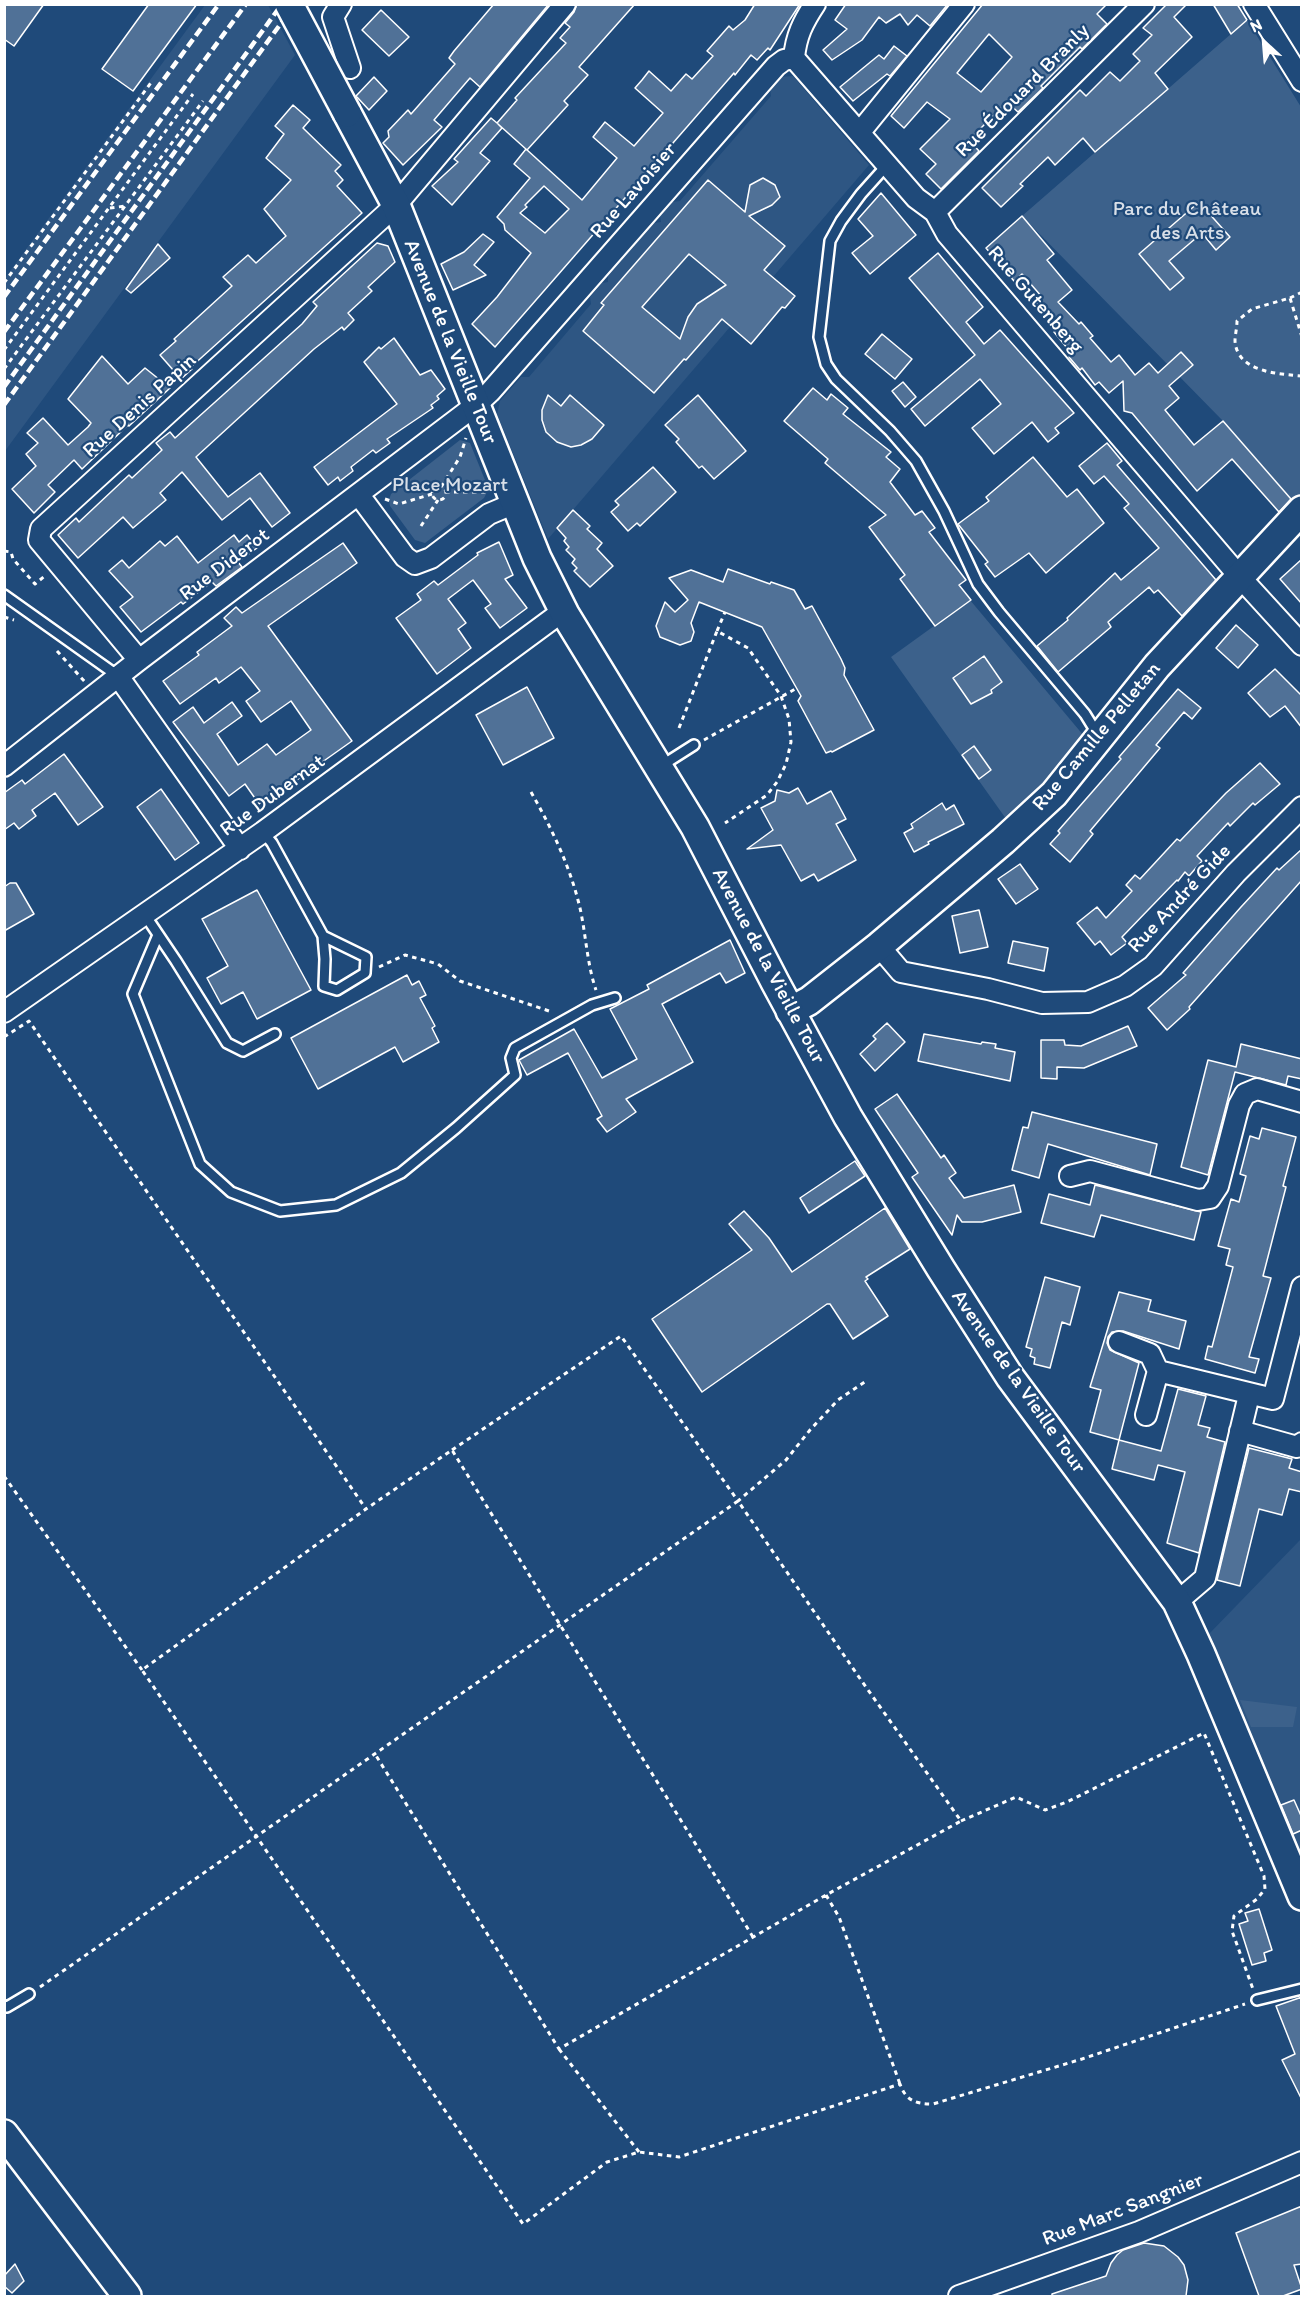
<!DOCTYPE html>
<meta charset="utf-8">
<style>
body{margin:0}
#map{position:relative;width:1306px;height:2301px;overflow:hidden;background:#1f4a7a;font-family:Itim,sans-serif}
canvas{display:block}
.frame{position:absolute;inset:0;border:6px solid #fff;pointer-events:none}
.north{position:absolute;left:1234px;top:12px;width:60px;height:60px;-webkit-text-stroke:4px #1f4a7a;paint-order:stroke;rotate:334deg;font-size:16px;font-weight:700;line-height:24px;text-align:center;color:#fff}
.north::after{content:'';display:block;margin:auto;width:21px;height:27px;background:#fff;clip-path:polygon(50% 0,100% 100%,50% 72%,0 100%)}
</style>
<div id="map">
<canvas width="1306" height="2301"></canvas>
<div class="frame"></div>
<div class="north">N</div>
</div>
<script>
const context = document.querySelector('canvas').getContext('2d');
context.lineJoin = 'round';
function paint(path, color) {
  context.fillStyle = color;
  context.fill(path, 'evenodd');
}
function strokePath(path, color, width, dash) {
  context.strokeStyle = color;
  context.lineWidth = width;
  context.lineCap = dash ? 'butt' : 'round';
  context.setLineDash(dash || []);
  context.stroke(path);
}
function drawText(font, color, halo, rows, align = 'center') {
  context.font = font + ' Itim,sans-serif';
  context.lineWidth = 4.5;
  context.setLineDash([]);
  context.textBaseline = 'middle';
  context.strokeStyle = halo;
  context.fillStyle = color;
  for (const [text, x, y, turn = 0] of rows) {
    context.save();
    context.translate(x, y);
    context.rotate((+turn || 0) * Math.PI / 180);
    context.textAlign = isNaN(turn) ? turn : align;
    if (halo) context.strokeText(text, 0, 0);
    context.fillText(text, 0, 0);
    context.restore();
  }
}
paint(new Path2D(`
 M205,5H268L295,55L5,451V278Z
 M793,76L869,165L548,539L497,414L500,401L521,377H529L591,304L590,297L602,283L608,282V276L654,223L661,222L660,216L672,202L680,201L771,96L770,88L781,77Z
 M1301,1539V1868L1207,1636Z`), '#2e5683');
paint(new Path2D(`
 M1247,20L1301,107L1302,492L1293,501L1223,421L1022,216Z
 M460,440L470,443L487,485V492L484,498L425,543L415,540L390,506L389,500L391,494Z
 M970,600L1084,736L1009,823L891,657Z
 M1240,1700L1297,1707L1293,1727H1251Z`), '#3c618b');
const building = new Path2D(`
 M4,4H44L14,46L4,39Z
 M149,4H197L133,91L102,69Z
 M494,4H549L480,87L470,78L434,120L442,127L403,165L383,143L389,137L388,131L408,110L411,114L455,64L449,58L454,51Z
 M577,4H635L579,67L588,75L564,101L568,105L527,150L498,124L502,128L480,153L490,161L452,205L432,186L458,162L454,159L491,118L497,123L517,100L515,98L566,43L560,38L570,27L565,23L574,12Z
 M755,4H800L770,50L768,48L757,60L751,55L735,75L734,73L495,347L472,324L497,297L531,253L505,230L504,224L497,217L530,178L514,164L526,149L582,200L617,158L593,137L605,122L634,146L663,113L635,88L642,80L649,71L671,91L686,74L692,79L713,56L707,51L729,26L733,30L745,20ZM544,186L569,209L545,233L520,213L527,207L525,205Z
 M846,4H948L930,26L917,15L908,25L900,14L886,23L879,17L862,40L832,60L823,50L847,29L835,20Z
 M983,4H1107L1097,14L1107,24L1082,49L1080,47L1041,86L1043,88L1018,112L1007,102L969,140L979,151L941,189L926,174L936,164L920,149L950,119L927,102L904,128L891,116ZM989,34L1012,57L981,92L957,73Z
 M1167,4H1187L1174,17L1192,37L1155,73L1168,89L1095,152L1083,138L1055,165L1048,157L1020,184L1023,186L1001,207L982,188L1080,90L1086,96L1110,72L1120,81L1140,61L1133,54L1152,35L1143,28Z
 M1213,4H1237L1247,20L1231,34Z
 M381,10L409,37L389,56L362,30Z
 M894,46L907,56L890,76L887,74L853,101L840,87L879,55L884,59Z
 M374,77L387,91L369,110L356,96Z
 M293,105L310,120L303,128L341,165L335,171L343,180L337,186L362,213L191,367L192,369L181,379L160,355L176,341L174,339L232,286L223,277L248,255L256,263L286,236L264,209L291,180L266,158L284,134L275,126Z
 M763,178L775,185L780,197L772,205L749,216L785,246L764,270L795,296L785,308L782,307L751,344L722,319L686,360L684,359L654,393L583,331L604,305L601,303L708,180L745,212L750,185ZM689,254L726,285L697,304L688,317L680,339L642,307Z
 M881,193L916,235L870,274L852,253L873,236L858,219Z
 M1199,202L1230,237L1216,250L1202,233L1169,261L1184,278L1170,290L1139,254Z
 M1022,216L1054,254L1047,260L1072,290L1058,302L1079,324L1081,322L1093,336L1090,338L1111,362L1119,355L1135,375L1149,363L1158,373L1181,352L1193,365L1169,386L1179,398L1165,410L1194,445L1223,421L1291,499L1279,512L1232,459L1197,491L1132,413L1124,411L1123,381L1109,393L1099,382L1095,385L1082,368L1080,370L1069,357L1072,354L1054,332L1058,328L1036,302L1042,297L1022,274L1014,281L986,248Z
 M483,234L494,242L474,265L486,275L453,290L441,264L464,252Z
 M377,243L388,246L395,262L368,287L372,291L348,313L354,320L344,330L342,327L314,349L196,457L228,497L260,473L290,513L272,527L250,498L222,520L182,472L160,493L166,500L133,528L123,517L78,558L58,535L76,518L79,522L129,475L132,478L162,450L156,443L170,432L175,438L302,324L317,306L313,302Z
 M158,244L170,258L131,293L126,289Z
 M938,253L983,307L966,322L984,344L1000,330L1074,413L1055,428L1059,433L1048,442L1032,422L994,454L972,428L1001,404L980,379L925,426L911,409L975,355L909,278Z
 M882,334L912,359L895,379L865,354Z
 M394,338L420,375L431,370L445,389L437,396L439,399L431,405L433,408L387,439L390,443L376,453L373,450L351,467L353,471L340,481L338,477L328,485L314,467L397,404L364,362L379,347L381,349Z
 M102,356L128,384L145,368L170,388L129,426L128,425L82,469L74,460L48,485L55,492L34,513L12,489L36,466L26,454L38,443L27,433L43,418L68,445L88,427L91,423L68,399Z
 M903,382L916,397L905,407L892,391Z
 M813,388L827,400L831,394L848,408L843,414L891,452L886,457L900,469L890,482L915,515L922,511L935,528L929,532L966,580L959,585L971,600L935,626L900,579L905,575L869,527L886,515L825,463L828,459L784,421Z
 M548,395L561,406L570,395L604,425L592,439L581,445L571,447L557,442L546,432L542,420V410Z
 M698,395L746,451L714,479L702,466L699,468L676,442L679,439L665,425Z
 M1107,443L1122,461L1117,465L1216,580L1182,616L1158,590L1154,593L1149,587L1108,622L1111,627L1058,672L1037,646L1068,620L1067,618L1115,573L1121,580L1159,548L1124,508L1129,504L1104,476L1094,484L1079,466Z
 M1033,457L1067,497L1077,489L1104,523L1046,573L1029,553L995,577L985,564L988,562L958,524L989,501L986,497Z
 M653,467L676,492L640,526L637,523L628,531L611,512L619,505L615,501Z
 M573,510L590,526L587,529L602,543L597,549L613,566L590,587L574,571L577,568L572,563L575,559L566,550L569,547L564,541L566,538L557,528Z
 M234,535L239,542L247,535L257,548L238,562L242,567L216,586L212,582L183,604L181,602L141,632L120,607L133,597L109,571L122,560L129,568L160,541L165,546L177,536L198,563Z
 M499,542L513,575L505,579L527,608L500,628L485,608L491,604L473,580L448,599L466,623L458,629L471,648L437,674L396,618L421,600L417,594L434,581L438,585L478,555L477,553Z
 M343,543L357,563L268,626L352,741L287,787L286,785L259,804L245,784L229,796L173,722L193,707L204,723L232,702L242,716L217,734L238,765L267,744L276,755L311,730L291,701L261,722L246,701L260,691L241,667L219,683L216,678L180,704L163,681L199,655L197,652L232,626L224,618L236,607L242,613Z
 M1302,559V604L1280,579Z
 M728,569L770,584L771,582L794,590L805,609L812,606L841,659L845,668L844,675L874,730L832,752L831,751L826,753L798,701L801,696L762,627L699,602L691,623L694,632L691,641L680,645L660,637L656,626L665,602L675,612L688,600L669,578L691,570L723,582Z
 M1236,625L1258,645L1238,668L1216,648Z
 M984,656L1002,682L991,690L992,693L971,704L953,678Z
 M1275,669L1302,696V728L1285,706L1270,717L1248,693Z
 M527,687L554,738L503,765L476,715Z
 M1178,689L1201,708L1192,719L1184,712L1156,745L1160,748L1090,831L1093,834L1070,862L1050,844L1060,833L1058,831L1121,759L1119,757Z
 M974,746L991,770L979,779L962,755Z
 M64,754L103,807L78,825L55,793L32,810L36,816L19,829L14,823L4,830V793L22,780L25,784Z
 M1260,763L1280,784L1255,805L1253,803L1230,826L1228,823L1197,856L1202,861L1189,876L1185,872L1178,881L1177,880L1122,937L1127,943L1111,955L1100,941L1095,945L1077,923L1097,907L1106,918L1132,891L1126,885L1135,875L1140,879L1177,839L1180,841L1226,793Z
 M798,788L807,804L831,791L846,819L836,824L856,860L818,881L814,874L801,881L781,845L747,849L773,830L761,808L775,801L777,790L789,793Z
 M161,789L199,843L175,860L137,807Z
 M942,803L946,810L954,805L964,824L928,842L929,844L914,852L904,833L913,828L911,824Z
 M1302,849V880L1189,1007L1190,1009L1167,1030L1148,1008L1186,975L1183,973L1241,907L1277,868L1279,870Z
 M1020,864L1038,889L1016,904L998,879Z
 M10,883H16L34,914L4,931V887Z
 M257,890L311,990L257,1019L243,992L221,1004L207,978L228,966L202,919Z
 M979,910L988,947L960,953L952,916Z
 M730,940L745,973L726,983L720,973L662,1004L693,1062L626,1099L636,1112L607,1132L597,1119L602,1116L568,1053L527,1075L519,1060L574,1029L602,1078L637,1059L610,1009L649,989L647,985Z
 M1013,941L1048,948L1044,971L1008,963Z
 M407,975L412,985L419,981L426,995L420,998L435,1026L432,1028L439,1042L403,1062L395,1047L318,1089L291,1038Z
 M887,1023L905,1042L875,1071L860,1054L876,1039L873,1036Z
 M1128,1026L1137,1046L1084,1068L1057,1067V1079L1041,1078V1040H1064L1065,1045L1081,1046Z
 M924,1034L981,1044L982,1042L996,1044L995,1048L1015,1052L1010,1081L918,1061Z
 M1241,1044L1302,1059V1079L1288,1076L1286,1085L1235,1072L1208,1175L1181,1167L1208,1060L1236,1067Z
 M897,1094L941,1158L944,1155L956,1173L949,1178L964,1198L1014,1185L1021,1212L982,1222H962L957,1215L952,1235L912,1177L918,1173L875,1109Z
 M1032,1112L1157,1144L1150,1175L1048,1144L1039,1178L1012,1170L1023,1127L1028,1128Z
 M1262,1128L1296,1137L1283,1186L1286,1187L1263,1276L1271,1278L1249,1357L1259,1359L1255,1373L1205,1359L1208,1346L1212,1347L1233,1267L1226,1265L1230,1249L1218,1246L1231,1199L1239,1202L1246,1176L1240,1174L1250,1136L1259,1139Z
 M855,1161L865,1176L809,1213L800,1198Z
 M1095,1185L1201,1212L1194,1240L1101,1215L1094,1237L1041,1223L1049,1194L1090,1205Z
 M885,1208L910,1249L866,1277L868,1279L865,1281L888,1316L853,1339L830,1304H827L702,1392L652,1319L752,1250L729,1224L744,1211L769,1238L792,1272Z
 M1045,1277L1080,1287L1070,1325L1062,1322L1050,1368L1034,1364L1035,1358L1030,1356L1032,1349L1026,1347Z
 M1119,1292L1151,1300L1148,1311L1186,1321L1179,1349L1123,1331L1112,1332L1108,1337L1107,1343L1110,1350L1139,1363L1119,1440L1090,1432L1101,1390L1090,1387Z
 M1178,1389L1206,1396L1198,1425L1210,1428L1207,1437L1225,1442L1199,1553L1167,1543L1185,1472L1158,1465L1154,1480L1112,1469L1119,1440L1161,1451Z
 M1249,1448L1292,1459L1289,1468L1302,1472V1492L1289,1489L1282,1515L1259,1509L1240,1586L1217,1580Z
 M1294,1800L1302,1818V1830L1293,1834L1281,1805Z
 M1259,1909L1272,1950L1264,1953L1266,1961L1252,1965L1239,1924L1248,1921L1245,1913Z
 M1302,1997V2100L1282,2060L1295,2054L1276,2006Z
 M1302,2206V2264L1294,2265L1302,2289L1283,2296H1259L1236,2233Z
 M1144,2243L1164,2246L1178,2257L1184,2265L1188,2280L1186,2296H1052V2294L1106,2276L1111,2263L1117,2255L1123,2250Z
 M15,2264L24,2281L12,2293L4,2286V2276Z`);
paint(building, '#507197');
strokePath(building, '#fff', 1.5);
const lane = new Path2D(`
 M887,165L861,194L841,221L830,241L819,337L826,364L836,379L890,431L916,461L944,511L978,584L999,612L1085,714L1098,735
 M4,595L118,676
 M661,766L694,745
 M263,832L272,843L323,936L325,959L324,986L337,990L365,973L366,957L323,936
 M145,915L176,961L227,1043L243,1051L275,1034
 M158,935L133,994L200,1164L231,1192L280,1211L336,1205L401,1173L456,1128L515,1075L511,1058L515,1048L592,1005L615,998
 M1257,2000L1302,1989
 M4,2006L7,2007L29,1994`);
const street = new Path2D(`
 M341,4L333,17L350,68
 M1254,4L1302,81
 M794,58L916,198L935,212L947,234L1239,576L1302,645
 M794,58C796,36 803,22 815,4
 M860,132L964,4
 M935,212L1144,4
 M359,495L405,557L415,564L431,558L489,514L515,503
 M139,660L39,540L41,529L396,205L565,4
 M118,676L240,849
 M4,766L139,660L476,405L490,392L776,66L784,60L794,58
 M879,946L901,972L988,989L1042,1003L1088,1002L1125,986L1153,966L1236,873L1302,807
 M4,1012L263,832L563,611
 M1070,1176L1090,1171L1198,1200L1210,1198L1218,1186L1239,1105L1245,1094L1257,1089L1302,1102
 M1119,1342L1150,1354L1158,1371
 M1146,1415L1158,1371L1273,1399L1302,1287
 M1240,1431L1297,1447L1302,1443
 M1177,1602L1205,1578L1249,1395
 M959,2296L1139,2232L1302,2162`);
const secondary = new Path2D(`
 M347,113L396,205L537,558L565,614L695,827L775,982L848,1117L941,1269L1010,1377L1177,1602L1201,1654L1302,1896
 M790,1011L809,1001L879,946L1003,841L1054,794L1157,666L1302,510
 M4,2134L127,2296`);
strokePath(lane, '#fff', 14);
strokePath(street, '#fff', 24);
strokePath(secondary, '#fff', 32);
strokePath(new Path2D(`
 M110,208L126,206
 M4,283L153,80
 M1290,298L1302,292
 M1302,337L1290,298L1252,309L1237,321C1237,328 1235,335 1235,341C1237,372 1278,374 1302,376
 M4,350L193,94
 M4,369L203,101
 M432 493a7 7 0 1 1 14 0a7 7 0 1 1-14 0Z
 M441,487L460,457L466,438
 M445,492H488
 M385,499L399,504L432,494
 M421,526L438,500
 M4,551L11,552L13,559L35,584L46,575
 M4,617L14,620
 M717,631L725,612
 M57,651L85,682
 M679,728L717,631L748,648L781,696L789,719L791,742L786,764L777,782L767,795L725,823
 M704,740L797,688
 M531,792C552,829 570,866 580,908C586,935 587,964 596,990
 M379,967L405,955L438,964L460,981L552,1012
 M4,1037L29,1021L366,1509
 M452,1450L621,1336L738,1501L786,1460L810,1430L838,1400L866,1381
 M4,1476L142,1670
 M961,1821L1016,1797L1045,1810L1067,1802L1204,1733L1264,1876L1265,1889L1257,1899L1234,1916L1232,1931L1253,1989
 M826,1895L839,1917L900,2084
 M753,1937L452,1450L366,1509L142,1670L523,2224L607,2162L639,2152L679,2157L900,2084C906,2101 916,2104 933,2104L1082,2059L1245,2004
 M40,1987L738,1501L861,1680L961,1821L826,1895L559,2049L375,1754
 M559,2049L639,2152`), '#fff', 3, [4.5, 4.5]);
strokePath(lane, '#1f4a7a', 9);
strokePath(street, '#1f4a7a', 20);
strokePath(secondary, '#1f4a7a', 27);
strokePath(new Path2D(`
 M4,297L219,4
 M4,332L246,4
 M4,387L282,4
 M4,405L295,4`), '#fff', 4.5, [9, 4.5]);
const secondaryBridge = new Path2D(`
 M289,4L347,113`);
strokePath(secondaryBridge, '#fff', 32, []);
strokePath(secondaryBridge, '#1f4a7a', 27);
drawText('21px', '#fff', '#1f4a7a', [
 ["Rue Édouard Branly",1023,91,-45],
 ["Rue Lavoisier",634,191,-49],
 ["Rue Gutenberg",1035,300,49],
 ["Avenue de la Vieille Tour",450,342,68],
 ["Rue Denis Papin",140,406,-42],
 ["Rue Diderot",225,565,-37],
 ["Rue Camille Pelletan",1097,737,-50],
 ["Rue Dubernat",273,796,-36],
 ["Rue André Gide",1180,899,-47],
 ["Avenue de la Vieille Tour",768,966,62],
 ["Avenue de la Vieille Tour",1018,1382,55],
 ["Rue Marc Sangnier",1123,2210,-21]
]);
drawText('21px', '#d8dfe8', '#1f4a7a', [
 ["Parc du Château",1187,210],
 ["des Arts",1187,234],
 ["Place Mozart",450,486]
]);
</script>
